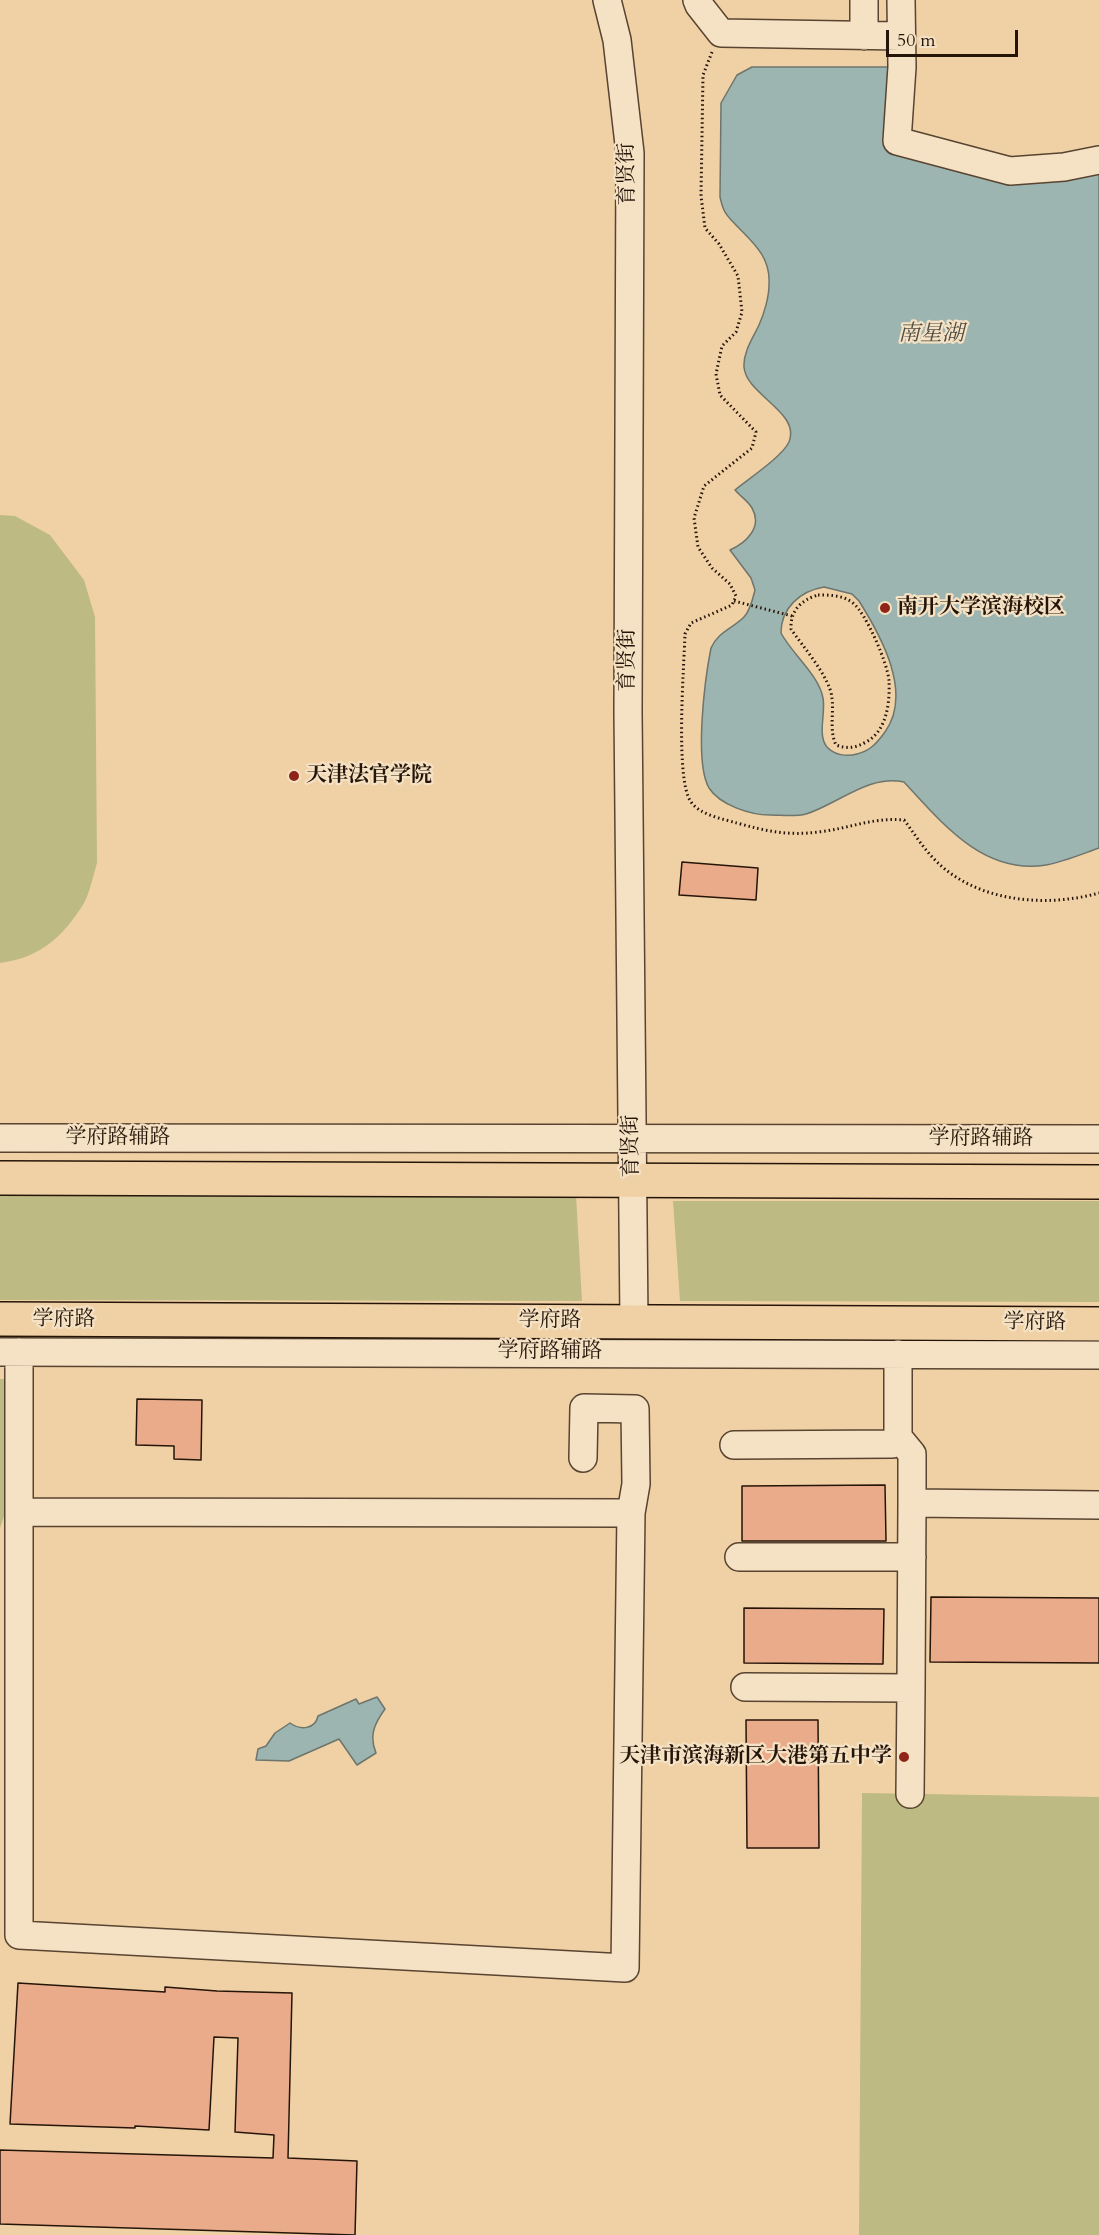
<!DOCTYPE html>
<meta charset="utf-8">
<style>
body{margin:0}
#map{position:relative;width:1099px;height:2235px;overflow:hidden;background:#f0d1a5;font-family:Cardo,serif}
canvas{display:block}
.scale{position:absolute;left:886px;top:30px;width:132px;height:27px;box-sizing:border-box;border:3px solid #251509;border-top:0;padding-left:8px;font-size:18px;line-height:21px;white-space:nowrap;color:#251509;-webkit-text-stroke:4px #f5e1c4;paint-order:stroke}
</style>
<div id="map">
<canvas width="1099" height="2235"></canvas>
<div class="scale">50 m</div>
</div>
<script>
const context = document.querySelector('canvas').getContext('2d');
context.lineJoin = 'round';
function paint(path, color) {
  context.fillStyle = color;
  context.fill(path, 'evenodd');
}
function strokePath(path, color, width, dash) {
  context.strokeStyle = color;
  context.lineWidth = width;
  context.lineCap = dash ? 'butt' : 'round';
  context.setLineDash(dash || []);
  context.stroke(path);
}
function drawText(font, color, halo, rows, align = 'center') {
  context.font = font + ' Cardo,"Noto Serif SC",serif';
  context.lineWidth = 4.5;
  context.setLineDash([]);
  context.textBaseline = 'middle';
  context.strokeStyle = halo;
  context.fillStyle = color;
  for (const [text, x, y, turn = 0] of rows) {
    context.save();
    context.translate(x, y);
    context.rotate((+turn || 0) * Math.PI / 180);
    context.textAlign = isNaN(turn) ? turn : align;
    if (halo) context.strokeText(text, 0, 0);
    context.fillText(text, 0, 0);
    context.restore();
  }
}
paint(new Path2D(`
 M0,515L15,516L50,535L84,580L95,617L97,863C93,876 90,892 84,903C64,936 40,958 0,963Z
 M0,1193L576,1195L582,1301L0,1300Z
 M673,1201H1099V1302L680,1301Z
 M0,1379H13L11,1496L0,1528Z
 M862,1793L1099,1797V2235H859Z`), '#bdba83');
const water = new Path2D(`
 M752,67H892L890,147L1000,176L1099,164V848C1082,854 1063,862 1046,865C983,875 942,823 904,782C869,774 838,804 806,814C795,817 781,815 770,815C750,815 720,805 709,788C694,762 705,678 711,648C718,632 732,629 744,617C750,611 753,598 755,590L751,578L730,550C746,543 763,527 752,508C748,501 740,496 735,490C748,479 782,457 789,442C801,412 746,395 744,367C743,352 753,338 759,325C764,314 769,297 769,285C771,256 752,242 735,224C731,220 726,215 724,210C722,206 721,201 720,197L721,103L737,75ZM824,587L852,594L859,601C881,636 913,693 885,732C877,743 870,751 857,754C847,757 834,755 827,747C817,735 826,713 823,698C819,675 792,654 781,633C781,608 800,591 824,587Z
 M377,1697L385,1709C374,1724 369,1736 376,1753L357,1765L339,1739L289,1761L256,1760L258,1749L266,1746L275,1733L290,1723C300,1730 315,1730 318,1716L356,1699L359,1704Z`);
paint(water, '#9db5b0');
strokePath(water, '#6d756d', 1.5);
const building = new Path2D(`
 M682,862L758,868L756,900L679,895Z
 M137,1399L202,1400L201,1460L174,1459V1446L136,1445Z
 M885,1485L886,1541H742V1486Z
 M931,1597L1099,1598V1663L930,1662Z
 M744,1608L884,1609L883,1664L744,1663Z
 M746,1720H818L819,1848H747Z
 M18,1983L165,1992V1987L217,1991L292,1993L288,2158L357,2161L355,2235L0,2224V2150L273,2158L274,2135L235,2132L238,2038L214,2037L209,2130L135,2126V2128L10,2124Z`);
paint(building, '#eaab8b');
strokePath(building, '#251509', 1.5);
const minor = new Path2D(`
 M607,0L617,40L630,153L628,712L634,1322
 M697,0L699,5L721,33L901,36
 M901,0L902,67L897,141L1010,171L1064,167L1099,160
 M864,36V0
 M0,1138L1099,1139
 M0,1352L1099,1355
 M19,1352V1935L625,1968L631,1513L636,1484L635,1409L584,1408L583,1458
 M898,1354V1437L912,1454V1503
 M734,1445L892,1444L898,1437
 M19,1512L631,1513
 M739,1557H912
 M745,1687L911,1688L912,1503L1099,1505
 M910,1794L911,1688`);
const highway = new Path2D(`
 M0,1178L1099,1182
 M0,1319L1099,1324`);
strokePath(minor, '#584430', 30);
strokePath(highway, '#251509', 36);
strokePath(new Path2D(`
 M712,52L703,75L701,196L705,228L719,244L738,276L742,312L736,332L722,346L716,374L720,395L756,432L752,448L704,486L694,518L698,547L712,568L730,584L736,596L732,605L691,623L685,634C684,668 675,780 691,802C700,815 723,819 737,823C765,831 788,836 818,832C848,829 872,817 904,820C914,833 923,848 935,860C976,902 1045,908 1099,893
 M818,595C830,595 843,595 853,603C866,613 888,664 889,681C890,702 887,731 866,742C856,748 847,749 836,745C829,730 834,714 832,698C830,677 803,647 791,629C790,611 801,600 818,595Z
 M734,601L792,616`), '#251509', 3, [1.5, 3]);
strokePath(minor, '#f5e1c4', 27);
strokePath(highway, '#f0d1a5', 33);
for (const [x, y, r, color] of [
 [885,608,6,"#8f2418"],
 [294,776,6,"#8f2418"],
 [904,1757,6,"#8f2418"]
]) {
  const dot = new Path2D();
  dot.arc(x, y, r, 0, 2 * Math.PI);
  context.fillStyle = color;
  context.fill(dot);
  strokePath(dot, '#f5e1c4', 2);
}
drawText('21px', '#251509', '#f5e1c4', [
 ["育贤街",628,174,-91],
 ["育贤街",628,660,-90],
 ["学府路辅路",118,1138],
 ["学府路辅路",981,1139],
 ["育贤街",632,1146,-91],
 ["学府路",64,1320],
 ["学府路",550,1321],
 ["学府路",1035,1323],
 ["学府路辅路",550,1352]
]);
drawText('bold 21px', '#251509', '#f5e1c4', [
 ["南开大学滨海校区",897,608],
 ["天津法官学院",306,776],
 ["天津市滨海新区大港第五中学",892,1757,"right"]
], 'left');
drawText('italic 22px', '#4f4d43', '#f5e1c4', [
 ["南星湖",931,335]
]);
</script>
